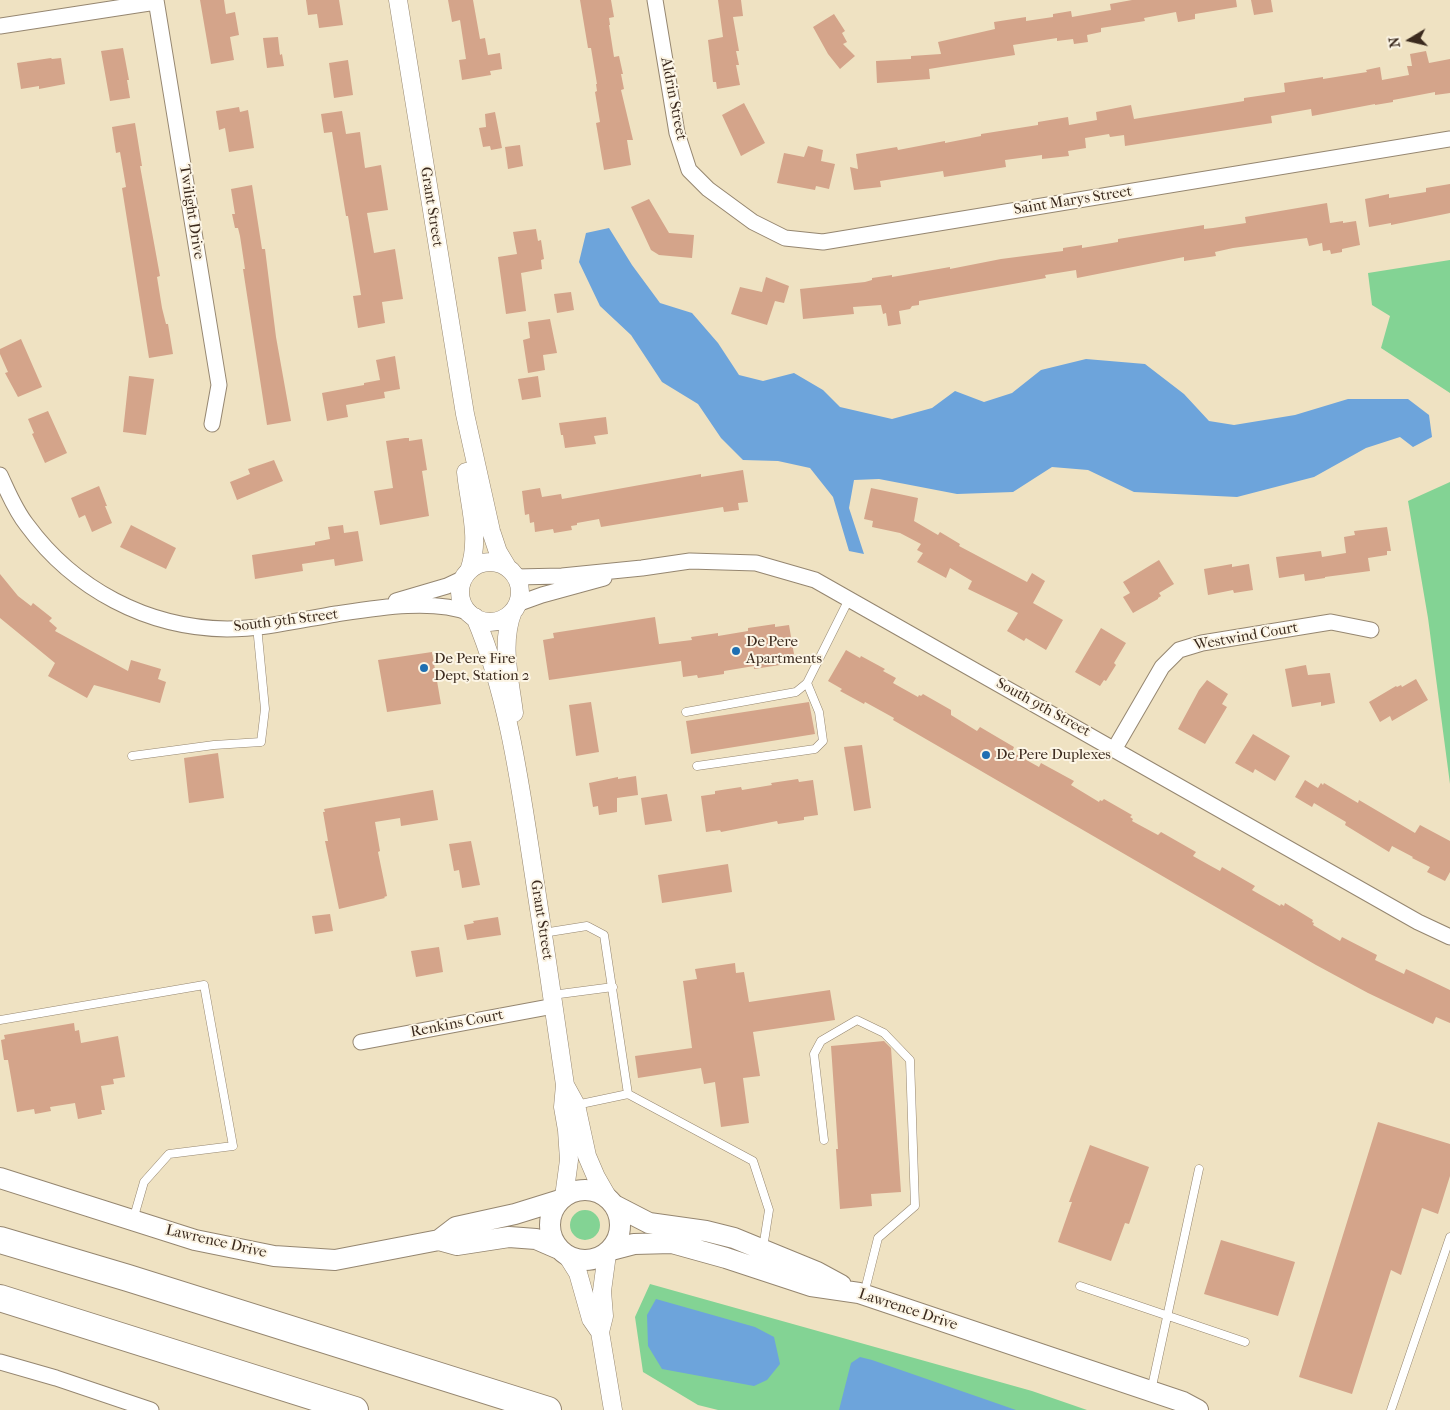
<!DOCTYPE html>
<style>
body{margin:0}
#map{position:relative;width:1450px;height:1410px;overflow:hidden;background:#efe2c2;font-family:"IM FELL French Canon",serif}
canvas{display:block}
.north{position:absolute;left:1385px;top:15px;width:50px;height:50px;-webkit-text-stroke:4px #fcf5e5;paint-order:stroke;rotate:261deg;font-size:14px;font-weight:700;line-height:20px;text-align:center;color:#3b2a1e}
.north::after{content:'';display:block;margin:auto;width:18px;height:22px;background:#3b2a1e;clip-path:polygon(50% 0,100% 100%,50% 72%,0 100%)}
</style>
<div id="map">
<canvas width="1450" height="1410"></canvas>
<div class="north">N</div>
</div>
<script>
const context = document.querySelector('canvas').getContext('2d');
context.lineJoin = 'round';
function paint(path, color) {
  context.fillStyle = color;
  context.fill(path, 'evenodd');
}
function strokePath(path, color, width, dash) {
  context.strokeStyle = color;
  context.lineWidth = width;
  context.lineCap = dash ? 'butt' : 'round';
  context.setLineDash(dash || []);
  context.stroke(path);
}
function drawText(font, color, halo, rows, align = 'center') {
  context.font = font + ' "IM FELL French Canon",serif';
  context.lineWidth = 4;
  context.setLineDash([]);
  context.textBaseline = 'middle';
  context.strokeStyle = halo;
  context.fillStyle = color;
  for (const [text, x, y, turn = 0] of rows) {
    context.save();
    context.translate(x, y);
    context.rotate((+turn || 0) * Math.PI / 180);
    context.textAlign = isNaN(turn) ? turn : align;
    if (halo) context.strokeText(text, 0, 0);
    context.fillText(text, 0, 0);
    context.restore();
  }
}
paint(new Path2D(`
 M1450,260V393L1381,348L1390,316L1372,305L1368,273Z
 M1450,482V784L1428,618L1408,501Z
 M570 1225a15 15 0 1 1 30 0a15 15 0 1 1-30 0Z
 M650,1284L1032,1391L1087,1410H718L698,1405L643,1372L635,1317Z`), '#83d394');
paint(new Path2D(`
 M609,228L632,265L660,303L692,313L718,343L739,375L763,381L794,373L823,390L840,407L892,419L932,408L955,391L984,402L1012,393L1041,370L1086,359L1145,364L1184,394L1209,421L1234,425L1295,415L1348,399H1408L1429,415L1432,437L1413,447L1400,437L1366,448L1314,477L1237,497L1134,492L1088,470L1052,467L1013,492L957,494L879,479L854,480L849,508L864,554L849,551L833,497L810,468L778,461L743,460L721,438L698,404L662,382L631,335L600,306L579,262L586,233Z
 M656,1299L755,1327L774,1337L780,1364L767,1380L754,1386L662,1369L648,1346L647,1315Z
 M860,1357L872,1360L1016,1410H839L851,1363Z`), '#6da4db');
paint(new Path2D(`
 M200,0H224L226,14L235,12L239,35L230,37L234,60L211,64Z
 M306,0H339L343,25L319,28L317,14L308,15Z
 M448,0H473L480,39L485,38L488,55L500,53L502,69L490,71L491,75L462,80L459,60L466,59L460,20L452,22Z
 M580,0H611L614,17L609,18L610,25H609L614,57L619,56L623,74H621L624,89L621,90L633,140H627L631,165L604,170L596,123L600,122L595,92L597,91L596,84H597L591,48H588Z
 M718,0H741L743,16L733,17L739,51H736L739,65H736L740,85L717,89L716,82H713L708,40L723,37Z
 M1132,0H1236L1237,7L1195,14V19L1178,22L1176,12L1144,18L1145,21L1101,28V32L1087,35L1088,42L1074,44L1073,39L1057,41V38L1013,45L1015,55L929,69L930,79L877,83L876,61L911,59V56L941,54L938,42L995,29L994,22L1026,17V21L1053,17V14L1071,11L1072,17L1111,10L1110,4Z
 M1251,0H1271L1273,12L1254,15Z
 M834,14L845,31L842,33L847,42L843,44L855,56L840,69L828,54L813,27Z
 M278,37L280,55L282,54L284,66L267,68L263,38Z
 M123,48L129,80H127L130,98L110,101L101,51Z
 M1426,51L1429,63L1450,59V93L1435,95V92L1393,100V102L1375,105V104L1312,116L1311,109L1271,116L1272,123L1125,146L1124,135L1110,137L1109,134L1085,138L1086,148L1068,151L1069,156L1042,159V155L1005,160L1006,167L944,177L943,171L880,181L881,187L854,190L850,167L858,169L856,154L897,147L898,150L945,141V143L981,136V134L1038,125V122L1068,117L1069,125L1097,120L1096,112L1131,105L1134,119L1244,101V98L1285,92L1284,83L1323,77V79L1367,72L1366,70L1380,67L1382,80L1409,75L1407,66H1412L1410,54Z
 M51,58L52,59L61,58L65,84L39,89V86L21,89L17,63Z
 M348,60L353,95L334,98L329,63Z
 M744,103L765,143L741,156L722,115Z
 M239,107L240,112L248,110L254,148L229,152L225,128L219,130L216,111Z
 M342,111L346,134L360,132L365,168L381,165L388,210L367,213L374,253L395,249L403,299L382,302L385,323L358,328L353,296L361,295L348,216H346L332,132L324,133L321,114Z
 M495,112L502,148L491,150L490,146L483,147L479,128L486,127L485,114Z
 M135,123L142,166H140L160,276L157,277L162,308L166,324H168L173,354L149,358L122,188L126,187L120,152L116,153L112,127Z
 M520,145L523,166L508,169L505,147Z
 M808,146L823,150L821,161L835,164L829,189L816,186L815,190L777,183L784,153L804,157Z
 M1450,184V213L1391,225V223L1369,227L1365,199L1389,194V198L1426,192V188Z
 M252,185L262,249H265L276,337L291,421L267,425L243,269H245L240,236L238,228H235L232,214H235L231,189Z
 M649,199L669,233L694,235L692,258L659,255L651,250L631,207Z
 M1327,203L1330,223L1343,221V223L1356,221L1360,245L1342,249V252L1331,254L1330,250L1323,251L1322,243L1309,246L1307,238L1233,248L1215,252L1216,256L1184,261V257L1077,278L1076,270L1045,275L1046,278L919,301V305L912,306L910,309L899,311L901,324L888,326L886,313L883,314L881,305L853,307L854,314L803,319L800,289L865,282L872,280V278L892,275V277L950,267V269L1001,259L1063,251V248L1082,245V248L1118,242V239L1204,225V229L1213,228L1246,223L1245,217Z
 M536,229L538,241L541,240L544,259L541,260L542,269L521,273L526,311L506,314L498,257L517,254L513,232Z
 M766,277L789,286L784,303L775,301L767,325L731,314L740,287L762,292Z
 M571,292L574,310L557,313L554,294Z
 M550,319L557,353L543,355L545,370L528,373L523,340L530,338L528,322Z
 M21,339L42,387L18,397L5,373L8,372L0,354V349Z
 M395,356L400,389L384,392L385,398L346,405L348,417L327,421L322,393L364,385V383L380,380L376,360Z
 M129,376L154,379L146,435L123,432Z
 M538,376L541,397L522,400L518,379Z
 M48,411L67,453L45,463L32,434L34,433L28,419Z
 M606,417L608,434L594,436L596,444L565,448L563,435H561L559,423Z
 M405,438H409V441L422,439L427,470L422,471L429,516L380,525L374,491L393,488L386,441Z
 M274,460L283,481L237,500L230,482L250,474L248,469Z
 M743,470L748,502L738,503L739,510L724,512L723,507L601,527L599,519L577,523V525L571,526L572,530L554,533L553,529L535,532L534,522L530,523L529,514L525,515L522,491L540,488L542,497L561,494L562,499L701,474V477Z
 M99,486L107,506H105L112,523L92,532L85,515L79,518L71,498Z
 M871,488L918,498L914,521L938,535L940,532L960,544L959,546L1027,582L1032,573L1045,581L1033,603L1063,620L1046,650L1026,638L1024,641L1007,631L1018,613L968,589L972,581L950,568L946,578L917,562L923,553L917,550L921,544L900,533L872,527L873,521L864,519Z
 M131,525L176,548L166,569L120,547Z
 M343,525L344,533L358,531L363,561L335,566L334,559L302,564L303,571L255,579L252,555L315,545V542L330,539L328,527Z
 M1387,527L1391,551H1387V555L1368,558L1370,571L1325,577V578L1305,581L1304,574L1279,578L1276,557L1321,551L1322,557L1346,553L1344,537L1355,535L1354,531Z
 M1159,560L1174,584L1159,593L1161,596L1158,598V599L1133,613L1123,597L1130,593L1123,582Z
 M1232,564V567L1249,564L1253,590L1234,593L1233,590L1208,595L1204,569Z
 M0,574L18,596L31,606L33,603L52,618L49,621L57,628L55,631L128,671L131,660L161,669L158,679L166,682L160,703L94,685L87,698L48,676L55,663L0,618Z
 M655,617L659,644L692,640L691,637L718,633V636L748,631V628L775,624V627L789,625L795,660L780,662V665L754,669V666L724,671V674L698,678L697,675L683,677L681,661L549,680L543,640L554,638L553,633Z
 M1101,628L1126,643L1114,663L1116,665L1106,681L1104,680L1100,686L1075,672Z
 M846,650L860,658L861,656L885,669L883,671L896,678L893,683L918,697L919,695L921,696L923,694L951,710V715L977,731L980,727L1014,747L1012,752L1039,767L1041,763L1074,781L1071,785L1099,802L1100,800L1102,801L1104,799L1132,815L1130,817L1133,819L1132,821L1158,835L1161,832L1196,852L1193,856L1209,865L1220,871L1222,867L1255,886L1252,890L1280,906L1281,904L1284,906L1285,903L1313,920L1312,922L1314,923L1313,925L1340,941L1342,937L1377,955L1375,960L1404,974L1406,969L1450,990V1023L1436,1017L1433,1024L1368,993L1316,965L893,720L894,718L865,702L864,704L840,691L842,689L828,681Z
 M432,652L441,704L387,712L378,660Z
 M1306,665L1308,675L1330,673L1335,703L1321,706V702L1292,707L1285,669Z
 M1416,679L1428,700L1392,721L1390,716L1380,722L1369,702L1396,686L1397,687L1401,685L1402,687Z
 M1207,680L1228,694L1222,704L1227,707L1205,744L1178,729L1199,690Z
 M591,702L599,752L576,756L569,705Z
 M809,702L815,734L691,754L686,721Z
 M1253,734L1290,756L1275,781L1255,769L1253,773L1235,763Z
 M862,745L871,808L854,811L844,747Z
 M218,753L224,798L189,803L184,758Z
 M636,776L638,795L617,798V812L599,815L598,806L593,807L589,783L618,777V779Z
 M798,779L799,782L813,780L818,815L804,817V820L778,824L777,821L721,832L720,830L706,832L701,796L715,794V791L741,787L742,790L772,785L771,783Z
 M1305,780L1318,788L1321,783L1323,785L1324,783L1358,803L1359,800L1415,833L1420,825L1450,841V872L1445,881L1427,872L1430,867L1412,858L1413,857L1392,846L1389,852L1345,825L1346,822L1314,803L1312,807L1295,797Z
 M433,790L438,820L401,826L400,818L375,822L380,851L378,852L387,896L384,897L385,898L339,909L325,841H328L323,812H325L324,809Z
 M667,794L672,821L645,825L641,798Z
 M471,841L480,885L462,888L459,870L454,871L449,844Z
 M728,864L732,892L662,903L658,875Z
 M330,914L333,931L315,934L312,916Z
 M498,917L501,935L467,940L464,925L474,923L473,921Z
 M439,947L443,972L416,977L411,951Z
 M735,963L736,973L744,972L749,1002L830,990L835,1020L753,1032L760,1076L743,1078L749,1123L721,1127L715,1082L704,1084L701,1068L638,1078L635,1056L692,1048L683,981L697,979L695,969Z
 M74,1023L75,1031L79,1030L81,1043L118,1036L125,1077L113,1079L114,1084L101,1086L105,1110H101L102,1114L78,1119L75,1103L50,1107L51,1111L35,1114L34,1109L17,1112L8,1060H4L1,1040L5,1039L4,1035Z
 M884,1041L891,1048L901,1192L871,1194L872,1206L840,1209L836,1149H838L831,1046Z
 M1378,1122L1450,1144V1176L1438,1214L1422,1208L1401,1275L1391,1270L1352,1394L1299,1377Z
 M1090,1145L1149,1167L1129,1224L1125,1223L1111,1261L1058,1242L1072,1202H1069Z
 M1221,1240L1295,1262L1278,1316L1204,1294Z`), '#d4a48a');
const service = new Path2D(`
 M686,712L796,692L807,683L849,599
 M132,756L214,745L261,742L265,709L257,626
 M697,766L815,749L823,741L819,712L807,683
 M543,933L587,926L604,935L628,1094
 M552,995L613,987
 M0,1020L204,985L233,1146L169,1154L144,1182L133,1220
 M576,1105L628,1094L753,1161L769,1210L763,1248
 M824,1140L814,1054L821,1041L857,1020L884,1033L910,1060L915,1206L878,1238L864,1294
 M1080,1286L1245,1342
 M1151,1391L1199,1169
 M1391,1410L1450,1237`);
const minor = new Path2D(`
 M156,0L219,385L212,424
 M655,0L677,133L689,170L708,189L753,222L785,238L823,242L1450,139
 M0,26L156,2
 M0,475C8,492 15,510 27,525C74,589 147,628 227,629C263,629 300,620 336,614C375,608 433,598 470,613
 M516,577L562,576L642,568L690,561L756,563L815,580L1418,922L1450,937
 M396,601L447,586L464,578
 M517,604L542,595L604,578
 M1115,748L1162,667L1179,650L1202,643L1331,622L1371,630
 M361,1042L554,1006
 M0,1362L56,1378L151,1410`);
const tertiary = new Path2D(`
 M398,0L465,414L491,531L498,552L507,567
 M466,472C469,505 481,538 469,571
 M460 592a30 30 0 1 1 60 0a30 30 0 1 1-60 0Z
 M513,611C500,643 510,680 514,713
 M475,617C507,692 519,777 531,856C543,932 554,1009 565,1085L563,1107L567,1130L569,1160L564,1197
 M565,1085L576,1105L587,1156L596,1177L608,1198
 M607,1254L602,1291L604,1316L600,1332L613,1410
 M568,1257L578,1273L591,1319L600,1332`);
const secondary = new Path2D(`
 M0,1178L195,1240L274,1256L335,1260L439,1240L457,1245L509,1237L536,1239L559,1249
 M550 1225a35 35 0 1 1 70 0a35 35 0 1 1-70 0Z
 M616,1206L649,1223L706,1231L734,1238L817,1272L841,1285
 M439,1240L456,1227L515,1214L560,1200
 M611,1250L634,1244L672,1243L726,1258L811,1286L859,1293L1183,1402L1198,1410`);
const motorway = new Path2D(`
 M0,1240L128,1278L548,1410
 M0,1298L355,1410`);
strokePath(service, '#958670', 9);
strokePath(minor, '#958670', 17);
strokePath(tertiary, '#958670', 19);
strokePath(secondary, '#958670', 22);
strokePath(motorway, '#958670', 28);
strokePath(service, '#fff', 8);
strokePath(minor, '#fff', 15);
strokePath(tertiary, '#fff', 18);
strokePath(secondary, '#fff', 20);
strokePath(motorway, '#fff', 26);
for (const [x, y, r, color] of [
 [736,651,5,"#1f6fb2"],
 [424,668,5,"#1f6fb2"],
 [986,755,5,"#1f6fb2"]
]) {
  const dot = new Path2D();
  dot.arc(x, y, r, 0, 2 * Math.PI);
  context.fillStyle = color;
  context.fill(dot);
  strokePath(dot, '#fcf5e5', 2);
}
drawText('15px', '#3b2a1e', '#fcf5e5', [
 ["Aldrin Street",673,99,79],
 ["Saint Marys Street",1073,201,-9],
 ["Grant Street",431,207,81],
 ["Twilight Drive",191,212,81],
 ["South 9th Street",286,621,-7],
 ["Westwind Court",1246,637,-10],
 ["South 9th Street",1043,708,29],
 ["Grant Street",541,920,81],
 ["Renkins Court",457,1024,-11],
 ["Lawrence Drive",216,1242,13],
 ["Lawrence Drive",908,1310,18]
]);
drawText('15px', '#3b2a1e', '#fcf5e5', [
 ["De Pere",746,642],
 ["Apartments",746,659],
 ["De Pere Fire",434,659],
 ["Dept, Station 2",434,676],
 ["De Pere Duplexes",996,755]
], 'left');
</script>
